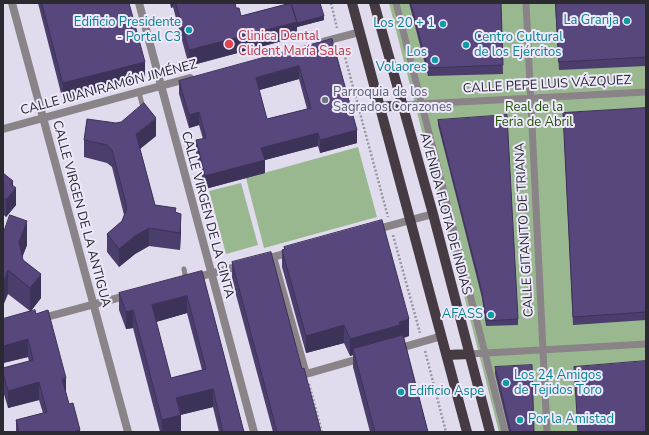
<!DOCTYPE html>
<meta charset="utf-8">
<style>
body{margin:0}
#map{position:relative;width:649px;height:435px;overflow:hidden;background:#e0dcee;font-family:"Nunito Sans",sans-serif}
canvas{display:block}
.frame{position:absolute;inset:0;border:4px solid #2b2a30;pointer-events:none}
</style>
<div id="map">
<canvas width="649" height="435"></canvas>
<div class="frame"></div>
</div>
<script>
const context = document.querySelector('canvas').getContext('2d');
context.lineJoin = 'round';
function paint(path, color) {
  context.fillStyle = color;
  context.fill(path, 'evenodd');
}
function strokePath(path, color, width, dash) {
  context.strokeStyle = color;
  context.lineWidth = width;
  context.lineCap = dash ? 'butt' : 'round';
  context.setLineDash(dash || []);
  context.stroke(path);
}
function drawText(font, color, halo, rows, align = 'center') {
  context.font = font + ' "Nunito Sans",sans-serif';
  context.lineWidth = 4;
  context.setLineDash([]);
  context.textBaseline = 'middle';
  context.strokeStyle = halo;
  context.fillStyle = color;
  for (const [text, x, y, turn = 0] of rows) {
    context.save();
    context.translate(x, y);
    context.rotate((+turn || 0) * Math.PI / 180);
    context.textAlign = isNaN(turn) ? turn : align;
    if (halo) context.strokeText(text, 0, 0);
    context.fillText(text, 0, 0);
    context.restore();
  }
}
paint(new Path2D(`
 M389,3H646V432H499Z
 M358,147L377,217L264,248L246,178Z
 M241,183L258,245L226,254L209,191Z`), '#9ab88f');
strokePath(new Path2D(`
 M331,3L337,28
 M342,46L388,217
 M393,235L420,333
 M425,351L446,432
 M309,384L322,432`), '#9895a2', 2.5, [2, 2]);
strokePath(new Path2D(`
 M139,92L142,104
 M184,269L186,280`), '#8a8388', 5);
strokePath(new Path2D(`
 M396,3L505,432
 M526,3L547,432
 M402,105L646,92
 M469,354L646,344`), '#8a8388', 7);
strokePath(new Path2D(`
 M12,3L128,432
 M139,3L254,432
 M322,42L360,32
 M3,129L190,78
 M374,230L433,214
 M273,257L306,374L362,358
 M262,260L291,252
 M194,278L243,265
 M39,319L129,295
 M397,349L442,336`), '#8a8388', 8);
strokePath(new Path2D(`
 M352,3L467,432
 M374,3L433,214L490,432
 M380,107L402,105
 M447,355L469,354`), '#463b43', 10);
paint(new Path2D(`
 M38,3H129L145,80L63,101Z
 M170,3H235L236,8L241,16L287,4V3H320L324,20L297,27V37L189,66L173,7L171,8Z
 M409,3H501L503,74L428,76Z
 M555,3H646V66L559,70Z
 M332,39L357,143L320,153L318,146L265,160V173L205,189L196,153V140L203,139L199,125L189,128L179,94V81ZM299,79L307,109L267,119L259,90Z
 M646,108V320L573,325L563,113Z
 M438,120L518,319V325L486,326L482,298L438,125Z
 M156,136L140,149L155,205L176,212L181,231L180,250L149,246L135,254L119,267L107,252V234L122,221L124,215L112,167L107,163L84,157V140Z
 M3,173L13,185L16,205L6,217L3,214Z
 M3,234L27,245L22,257L23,260L41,298L31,311L66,392L69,404L80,432H16V420L43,413L39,400L8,408L3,391V368L29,361L28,357L3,363V319L30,311L8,294Z
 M284,247L409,336L404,338L428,432H370L353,367V355L350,356L344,343L306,353L282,267V250L284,249Z
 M232,262L302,369L321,432H273L232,280Z
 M202,271L244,432H219L213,407L180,415L181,432H160L133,328L126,329L119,310V293ZM187,313L202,370L171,378L156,322Z
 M495,367L534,432H509L495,374Z`), '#4b3d6c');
paint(new Path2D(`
 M171,3H173V7L171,8Z
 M324,16V20L297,27V37L189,66V50L297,22Z
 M145,62V80L63,101V83Z
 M299,66V79L256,91V78Z
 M199,112V125L189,128V115Z
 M156,118V136L136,152V134Z
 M357,130V143L320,153V140Z
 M318,133V146L261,161V148Z
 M265,160V173L205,189V176Z
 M13,181V191L16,188V205L6,217V200L11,184Z
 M181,214V231L180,250V233Z
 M27,221V245L19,266V242Z
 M149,228V246L135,254L119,267V249L135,236Z
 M8,270V294L3,306V282Z
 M41,274V298L30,312V288Z
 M187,296V313L152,323V305Z
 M133,310V328L126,329V312Z
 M409,319V336L353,349V355L350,356V339L399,322Z
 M344,325V343L306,353V336Z
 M28,339V357L3,363V346Z
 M66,378V395L62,379Z
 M39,382V400L8,408V391Z
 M213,389V407L176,416V398Z
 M181,415V432H162V420Z
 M80,430V432H76V431Z`), '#3d3258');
const building = new Path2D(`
 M42,3H129L145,62L63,83Z
 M176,3H235L236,8H239L241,16L291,3L297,22L189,50Z
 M288,3H320L324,16L297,23L291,3L288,4Z
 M411,3H501L503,65L428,68Z
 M556,3H646V57L559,62Z
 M332,39L357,130L320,140L318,133L261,148L265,160L205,176L196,140L206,138L199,112L189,115L179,81ZM299,66L311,108L267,119L256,78Z
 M144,103L156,118L136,134L155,205L176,208L175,212L181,214L180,233L149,228L135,236L119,249L107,234L122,221L127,208L112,150L107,145L84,140L87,119L116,123L121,122Z
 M646,108V312L573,317L563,113Z
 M507,115L518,319L486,321L482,292L438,120Z
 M3,173L13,181L11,184L16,188L6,200L3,197Z
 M10,215L27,221L19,242L23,260L41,274L30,288L8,270L3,282V234Z
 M382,220L409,319L399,322L400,325L350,339L344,325L306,336L282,250L285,249L284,247Z
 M271,252L302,369L304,368L321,432H277L232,262Z
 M202,271L244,432H223L213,389L176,398L181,415L162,420L133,310L126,312L119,293ZM187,296L206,369L171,378L152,305Z
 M35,310L36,314L48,310L66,378L62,379L69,404L73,403L80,430L76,431V432H19L16,420L47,412L39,382L8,391L3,373V368L33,360L28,339L3,346V319Z
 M403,335L428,432H375L353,349Z
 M646,361V432H578L574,367Z
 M532,365L534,432H511L495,367Z`);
paint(building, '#57477d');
strokePath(building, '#3d3258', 1);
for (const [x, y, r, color] of [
 [627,21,4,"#0f9aa8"],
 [443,24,4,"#0f9aa8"],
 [189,30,4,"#0f9aa8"],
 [229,44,5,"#e0444e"],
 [466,45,4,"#0f9aa8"],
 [435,60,4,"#0f9aa8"],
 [325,100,4,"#6b7280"],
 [491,315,4,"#0f9aa8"],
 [506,383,4,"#0f9aa8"],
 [401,392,4,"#0f9aa8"],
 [520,420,4,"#0f9aa8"]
]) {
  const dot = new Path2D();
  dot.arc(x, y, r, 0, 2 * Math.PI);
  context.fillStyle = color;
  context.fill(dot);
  strokePath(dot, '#ede9fb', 1.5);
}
drawText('13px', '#0d838f', '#ede9fb', [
 ["La Granja",619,21],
 ["Edificio Presidente",181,23],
 ["- Portal C3",181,38],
 ["Los 20 + 1",435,24],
 ["Centro Cultural",474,38,"left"],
 ["de los Ejércitos",474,53,"left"],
 ["Los",427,53],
 ["Volaores",427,68],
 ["AFASS",483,315],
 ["Los 24 Amigos",514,376,"left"],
 ["de Tejidos Toro",514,391,"left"],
 ["Edificio Aspe",409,392,"left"],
 ["Por la Amistad",528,420,"left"]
], 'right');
drawText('13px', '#be3a42', '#ede9fb', [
 ["Clinica Dental",238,37],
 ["Clident María Salas",238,52]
], 'left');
drawText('13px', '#2b2a30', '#ede9fb', [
 ["CALLE PEPE LUIS VÁZQUEZ",547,85,-3],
 ["CALLE JUAN RAMÓN JIMÉNEZ",109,88,-15],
 ["CALLE VIRGEN DE LA ANTIGUA",81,214,75],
 ["AVENIDA FLOTA DE INDIAS",445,214,75],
 ["CALLE VIRGEN DE LA CINTA",207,215,75],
 ["CALLE GITANITO DE TRIANA",525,230,-93]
]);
drawText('13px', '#5b616d', '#ede9fb', [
 ["Parroquia de los",333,93],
 ["Sagrados Corazones",333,108]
], 'left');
drawText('13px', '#205100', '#ede9fb', [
 ["Real de la",534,108],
 ["Feria de Abril",534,123]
]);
</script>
